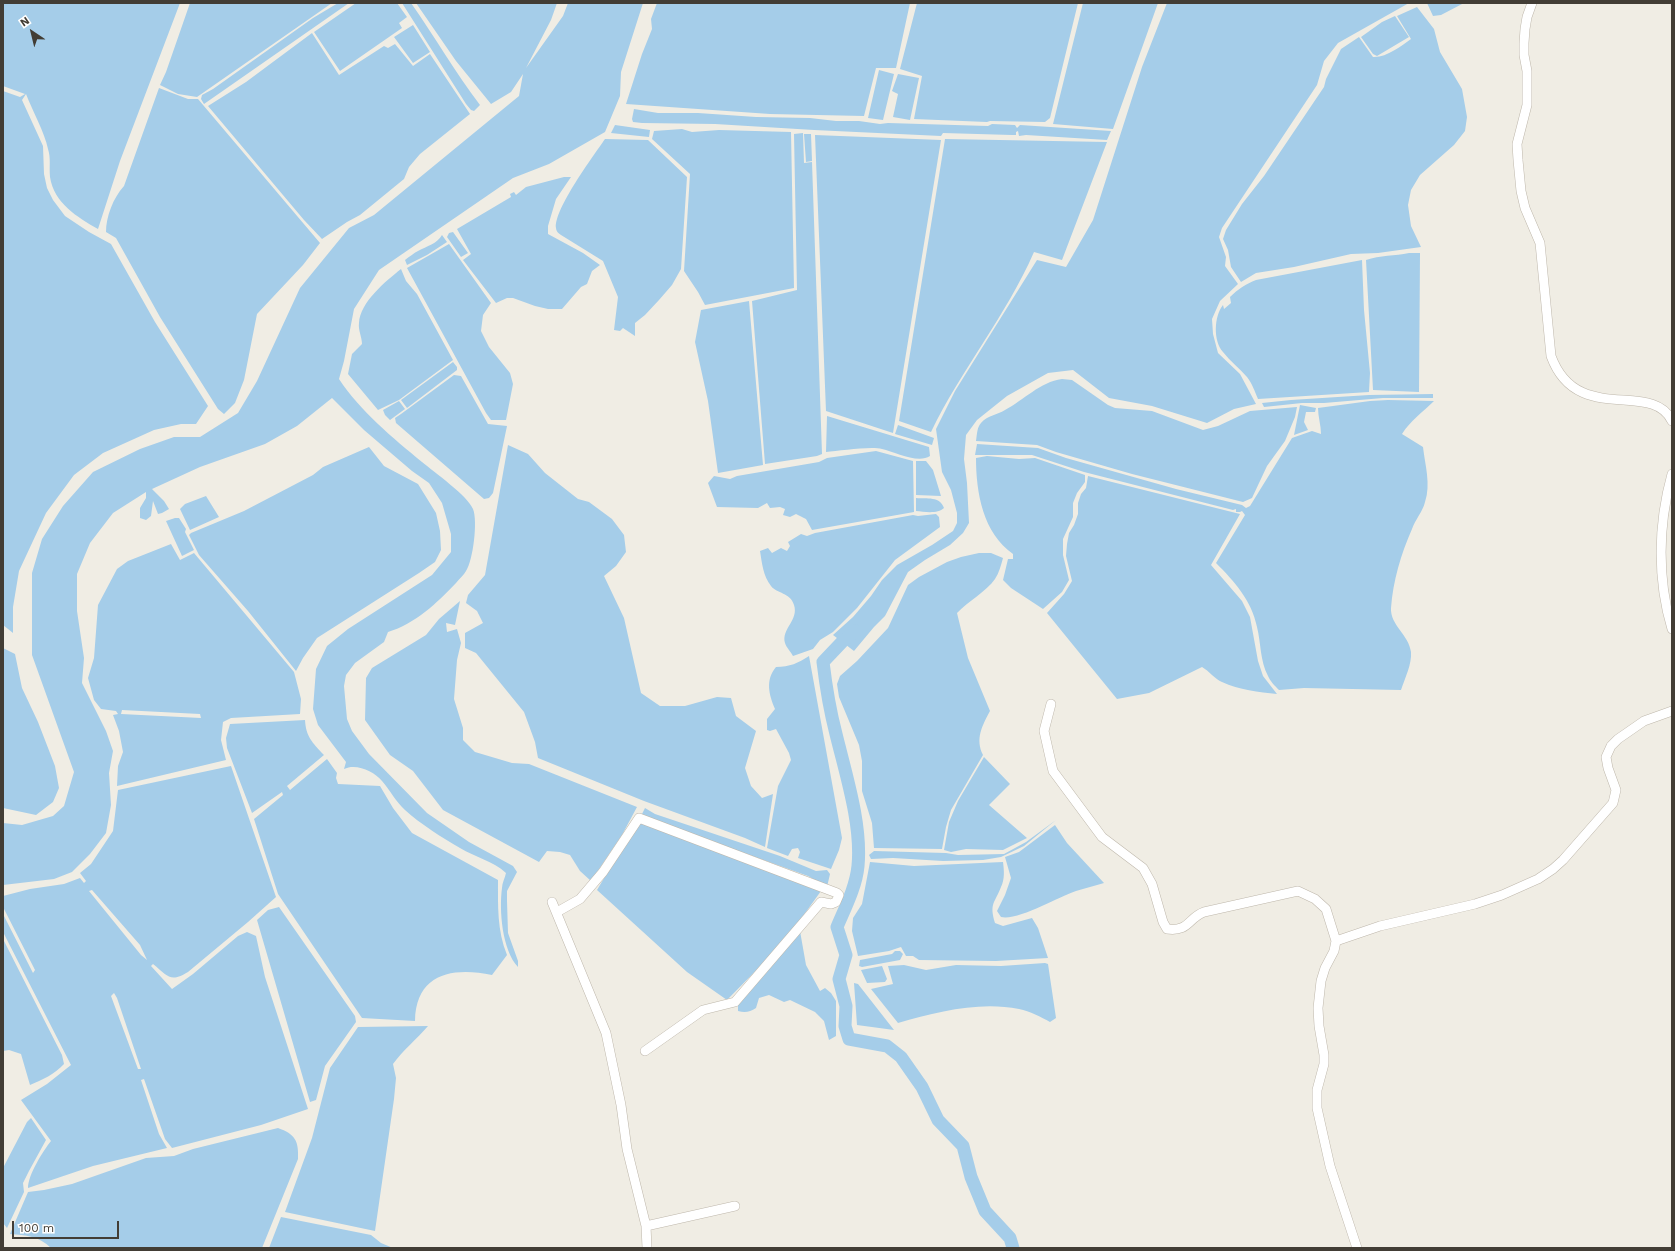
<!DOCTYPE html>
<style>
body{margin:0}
#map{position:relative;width:1675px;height:1251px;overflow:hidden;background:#f0ede4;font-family:"Work Sans",sans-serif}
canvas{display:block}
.frame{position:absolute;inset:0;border:4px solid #423d35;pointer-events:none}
.north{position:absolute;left:12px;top:12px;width:40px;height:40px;-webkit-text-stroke:3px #fff;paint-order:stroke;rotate:325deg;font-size:11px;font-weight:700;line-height:16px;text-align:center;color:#423d35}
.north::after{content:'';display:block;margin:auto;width:14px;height:18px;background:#423d35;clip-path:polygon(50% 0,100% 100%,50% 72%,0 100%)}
.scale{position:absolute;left:12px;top:1221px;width:107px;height:18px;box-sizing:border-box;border:2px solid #423d35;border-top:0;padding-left:5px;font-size:12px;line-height:14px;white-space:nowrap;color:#423d35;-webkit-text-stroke:3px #fff;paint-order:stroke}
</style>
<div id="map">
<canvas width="1675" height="1251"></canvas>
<div class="frame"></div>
<div class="north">N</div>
<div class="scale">100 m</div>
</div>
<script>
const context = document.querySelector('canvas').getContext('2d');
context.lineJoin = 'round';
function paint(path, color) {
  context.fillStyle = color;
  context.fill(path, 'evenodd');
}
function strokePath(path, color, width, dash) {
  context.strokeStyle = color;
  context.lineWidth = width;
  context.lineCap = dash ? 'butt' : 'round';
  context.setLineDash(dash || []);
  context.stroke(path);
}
paint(new Path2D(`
 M3,3H180L120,161L98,229C77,217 54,203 50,177C49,167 51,158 48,149C45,133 32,110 26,94L22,100L43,146L44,174L47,188L53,200L65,216L89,232L111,244L155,322L208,406L196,424H181L154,430L103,453L74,475L46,513L19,571L13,607V633L3,625V91L20,97L25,94L3,86Z
 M190,3H332L197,97L178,94L160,85L166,72Z
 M338,3H349L204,104L201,99L202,95L213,89L313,18Z
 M356,3H397L407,17L399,23L402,28L340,71L314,32Z
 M402,3H411C435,37 455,72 480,105L474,111L471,110L466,104Z
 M416,3H557L551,20L526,68L563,16L568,3H643L621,72L620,96L605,132L549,164L513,178L379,270L354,309L344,361L339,379C360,411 393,438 422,462C434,472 468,496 473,509C478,521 473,561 466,571C464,575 459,579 456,583C437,603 415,624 388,632L384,642L355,663L346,675L344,686L347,719L352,731L369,754L427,813L469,842L513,866L517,872L507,891V901L508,933L518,961V967C502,950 499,910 502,888C502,883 505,878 506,873C493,861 475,857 460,848C444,839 419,823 405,810C396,802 390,790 382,781C374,771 356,763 344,769L346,762L318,725L313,709L316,669L327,646L348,629L432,575L451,552V534L442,503L429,483L412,471L364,430L332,398L297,426L265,444L200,467L152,489L164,501L169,509L162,513L158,514L153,501L151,516L146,520L140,518V508L146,498V492L113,513L90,543L77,574V611L84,658L82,683L106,731L113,751L109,773L111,805L106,833L90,854L72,872L54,879L3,885V823L22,825L53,816L64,806L74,772L32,655V573L42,539L63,506L93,472L140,449L174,437H200L238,413L257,381L300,288L349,228L374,215L519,96L523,74L511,92L491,104L456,61Z
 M657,3H910L896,68H876L864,116L770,114L626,104L642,54L652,29L651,19Z
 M917,3H1078L1050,118L1045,122L990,121L987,122L914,119L922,76L900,69Z
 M1083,3H1158L1113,129L1053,124Z
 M1167,3H1409L1338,43L1324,61L1317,85L1222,228L1219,237L1226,257L1225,266L1238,284L1220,301L1212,319L1213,334L1218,353L1240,374L1256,404L1234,409L1207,423L1152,406L1109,398L1073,370L1048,373L1007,396L977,420L966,435L964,459L967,483L969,523L963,533L950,545L925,560L908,572L885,616L874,627L854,651L833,635L853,617L871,596L882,580L897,565L932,545L953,531L957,523V513L951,490L942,472L936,429L955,391L1037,260L1066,267L1093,220L1142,67Z
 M1427,3H1464L1441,15L1433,16Z
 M1417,7L1434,29L1440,52L1462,89L1467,117L1465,131L1454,145L1420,175L1411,190L1408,205L1411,226L1421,247L1378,253L1351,254L1294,267L1256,273L1241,282L1231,267L1228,250L1223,239L1226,230L1242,204L1264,176L1324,87L1326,79L1341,49L1359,37L1373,57C1386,58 1401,46 1411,39L1397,16Z
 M1395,16L1409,37L1377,56L1373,54L1361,37L1382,22Z
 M413,25L430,52L413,63L394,37Z
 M312,33L339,75L384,46L388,48L395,44L413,66L430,54L470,114L420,154L409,167L404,179L360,215L347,222L322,239L304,220L208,106L246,82Z
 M879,70L894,74L883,120L868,118Z
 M898,74L919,78L910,120L893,117L898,94L892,91Z
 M159,88L188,99H198L320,243L303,265L257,314L244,380L235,403L224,414L218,409L160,317L116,238L106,232C106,217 113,198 124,186Z
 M634,109L658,113H698L756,117L810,118L836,121H859L880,124L888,123L988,126L992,124L1015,125L1017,128L1020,125L1111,131L1107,140L1026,135L1019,136L1018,131L1016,132V135H1012L943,133L941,136L814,130L715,124L642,123L633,122L632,119Z
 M615,125L650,130L649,137L611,133Z
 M682,129L692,132L719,130L791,132L794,288L705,305L698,292L684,271L690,174L652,139L654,131Z
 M803,133L804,163L812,162L822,454L817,456L765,464L752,301L797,290L794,134Z
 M804,134H811L812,161L806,162Z
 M815,135L941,140L893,433L826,411Z
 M605,139L648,140L687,177L681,269L672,285L659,300L645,315L635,323V336L623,328L620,331L614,330L618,297L603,261L561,235C558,233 556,231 556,228C554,209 594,155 605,139Z
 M945,139L1107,142L1062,260L1034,252C1006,316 961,370 931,432L899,421Z
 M564,177H571L556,199L548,226V234L583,253L600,265L592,271L587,284L581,287L562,309H548L535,306L513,298H507L496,303L463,260L471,254L457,229L511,197L510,194L514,192L516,195L526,187Z
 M453,232L468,253L461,257L447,237L449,233Z
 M442,235L447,242L427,255L407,265L405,260C409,257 414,253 418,251C427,246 437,244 442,235Z
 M449,244L491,303L483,315L481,331L489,347L510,373L513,384L506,420H491L486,413L407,268Z
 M1409,253H1420L1419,392L1373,390L1366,260C1380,255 1395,256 1409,253Z
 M1362,260L1364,310L1370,373L1369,392L1258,399C1255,392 1252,383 1247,377C1239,368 1230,361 1223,352C1213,341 1214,316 1223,305L1224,309L1231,303L1230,297C1238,289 1246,284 1256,280Z
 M401,269L406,281L417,294L453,360L399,400L378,410L348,374L352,354L362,344C362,337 358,330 359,323C360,302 386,281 401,269Z
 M749,301L763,465L718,473L708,401L695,342L701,310Z
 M453,362L457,367V370L407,408L401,400Z
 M454,375L461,376L488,424L507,426L493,493L489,498L484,499L396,423L395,418L401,414Z
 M1062,379L1072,380L1108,405L1115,408L1152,411L1203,430L1218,426L1250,411L1297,407L1295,417L1285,441L1267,466L1252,498L1243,502L1132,474L1056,452L1037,445L976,441C977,435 977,427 981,423C988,415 997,415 1005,410C1024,400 1040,382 1062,379Z
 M1433,394V398H1383L1324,403H1302L1264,407L1262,403L1291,400L1369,395Z
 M1388,400L1434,401C1423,412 1410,421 1402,434L1423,447C1425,465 1431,484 1425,502C1423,511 1415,520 1412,529C1401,554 1393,581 1391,608C1390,625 1409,635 1411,652C1412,664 1405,678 1401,690L1304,688L1279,690C1275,686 1270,681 1268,676C1260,661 1261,643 1257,627C1252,601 1234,581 1216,563L1245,515L1242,511L1240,512H1236V509L1233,510L1084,472L1032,455H975L977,444L1038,448L1066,458L1176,489L1242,505L1246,508L1250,506L1292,438L1312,431L1321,434C1321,425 1318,417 1318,408L1370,401Z
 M399,401L405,409L390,420L385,415L383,410Z
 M1300,405L1316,408L1315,412H1306L1304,422L1308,430L1294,435Z
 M827,416L929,447L930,456C918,464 895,452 882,449C871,446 839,451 826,452Z
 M898,425L934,438L932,445L895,434Z
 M508,445L528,454L545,473L578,499L589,502L612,519L624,535L626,552L616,566L604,576L624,618L641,693L660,706H685L717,697L731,698L736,716L756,731L745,768L751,786L762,798L773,794L765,847L745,838L644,801L538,758L535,742L524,712L476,653L465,648V633L483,623L477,611L466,603L468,595L485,575Z
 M369,447L384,466L418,484L436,513L440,531L441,550L435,562L419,573L317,638L303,658L296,671L248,611L199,555L189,535L191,533L244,511L313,475L323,467Z
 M876,451L913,461L914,512L812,530L806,519L796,514L790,517L783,515L785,509L780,507L770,508L767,503L758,508L717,507L708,483L714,476L730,479L737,476L819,462L827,458Z
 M987,456L1019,459L1035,458L1085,475V482L1077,493L1073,503V517L1063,539V555L1069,580L1062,592L1043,609L1011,588L1003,580L1008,559H1013V554C983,533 976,493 976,458Z
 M916,461H926L933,470L941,496L916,495Z
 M1088,476L1240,514L1211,565L1242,601L1250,617L1258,661L1263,676L1277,694C1259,692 1239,690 1222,682C1215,679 1209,671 1202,667L1149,693L1117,699L1047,613L1064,594L1072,581L1066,556L1067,544L1069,533L1074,525L1078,514V503L1081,494L1086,488Z
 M206,496L219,517L190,530L180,509L185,504Z
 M916,498C927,499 940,496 944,508C938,514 925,512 916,511Z
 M936,514L939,517L940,527L895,560L857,608L833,632L820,640L813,649L793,656C791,652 786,647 785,643C781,629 799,620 794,605C790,592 777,594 771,586C763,576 762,563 760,551L768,548L772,553L781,548L787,551L790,546L788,542L801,534L807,536L815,533L913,515L918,516Z
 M175,518H179L186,529L185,532L194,550L182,556L166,521Z
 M171,544L180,560L194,553L294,672L301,699L300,714L231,718L223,722L221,740L226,760L117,786L118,766L123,752L119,731L113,715L118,714L116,711L101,709L94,700L88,678L94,658L98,605L117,569L128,561ZM122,710L200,714L201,718L121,714Z
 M979,553H991L1003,558C1001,565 999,573 995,579C986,592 968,601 957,613L968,658L990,711C982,726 975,739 983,755L951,810L946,827L942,849L874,848L872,823L862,791V761L859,745L839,697L837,684L840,676L857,661L888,628L908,585L919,577L947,562L961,557Z
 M460,601L455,625L446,623L447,632L457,629L461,643L457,660L454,699L463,728V740L475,752L512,763L529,764L637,807L622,835L591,881L580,871L570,855L560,852L547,851L539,862L443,810L413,771L390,755L365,720L366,678L372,668L426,635L439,619Z
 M3,648L15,654L22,688L38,722L55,766L59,788L53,802L36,815L3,808Z
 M809,656L842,838L839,850L831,869L798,858L800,852L798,848L792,849L788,856L767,848L778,786L791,760L789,753L776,729L770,731L767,730V719L775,709C769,695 765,680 776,667C790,667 798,663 809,656Z
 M305,720C306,737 312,742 324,755L287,786L290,790L327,759L337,773L336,778L338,784L380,786L393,808L412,833L498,880C498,906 497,930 507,955L492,975C453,967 416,973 415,1021L362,1018L278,894L254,819L283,795L282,792L252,813L227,748L226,738L230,724Z
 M984,757L1010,784L989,805L1027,838L1003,850L966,849L951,852L944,850L949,822L958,801Z
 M231,766L276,897L248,922L188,972C170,983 168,976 153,964L151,966L172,989L193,974L238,936L247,932L256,936L265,977L308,1109L261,1125L172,1148L165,1139L144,1079L141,1080L159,1134L167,1148L93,1166L28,1188C28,1175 43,1151 51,1141L21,1100L47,1084L71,1065L3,932V914L33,973L35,970L3,907V896L30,889L64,884L80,878L84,883L86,881L80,873L91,864L113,831L118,790ZM92,890L140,945L147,960L141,955L89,891ZM114,993L117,998L141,1069H138L111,996Z
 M645,808L655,814L780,856L816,871L827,870L830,874L827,887L808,876L641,816Z
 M1056,820L1024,846L1001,857L983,860L943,861L893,858L871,859L869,855L874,851L946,853L958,855L1004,854L1026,842Z
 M638,821L821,891L785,941L727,1000L687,972L597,890Z
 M1055,825L1067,843L1104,883C1095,886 1085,888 1076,891C1058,897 1018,921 1001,917L997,911L1005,895L1011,878L1005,857L1019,852Z
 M870,862L914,866L1003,862C1004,870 1005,879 1001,887C995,903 989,903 995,923L1003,926L1032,918L1038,928L1048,958L996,961L919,960L913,956H906L901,947L889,951L858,956L852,931L853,918L862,904Z
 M279,907L355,1016L356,1022L325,1066L316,1100L310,1102L257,920L268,910Z
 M800,931L806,965L820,991L825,988L831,993L836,1001V1036L829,1040L824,1021L815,1012L790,1000L784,1002L769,995L759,998L756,1008C750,1012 745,1013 738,1011V1003L764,970L790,945Z
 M3,939L62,1055L64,1064C55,1074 42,1080 30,1085L21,1054L9,1050L3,1051Z
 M895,951H900L903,954L900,960L862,967L859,966L860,960L892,954Z
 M1045,963L1048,964L1056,1018L1050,1022C1041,1017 1030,1011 1019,1009C979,1001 937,1012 898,1023L871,989L893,984L888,966L904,965L926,970L956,965L1001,966Z
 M882,966L887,979L885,982L867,983L861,970Z
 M854,983L858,984L894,1030L857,1025Z
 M428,1026C417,1039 403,1050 393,1064L396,1078L394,1099L375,1231L285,1212L312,1138L330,1068L358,1027Z
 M31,1118L46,1140L29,1171L23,1183L24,1192L7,1228L3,1223V1168L27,1122Z
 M278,1128C295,1134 299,1141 298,1159L262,1248H51C39,1236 26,1235 10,1234L28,1192L44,1190L72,1184L146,1158L174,1156L193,1149Z
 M281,1217L371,1235L381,1243L393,1248H269Z`), '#a5cde9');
strokePath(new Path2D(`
 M856,631L842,642L823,662C826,687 830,711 836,734C846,775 862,825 858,866C856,887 845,908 837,927L846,955L839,979L846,1006L845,1026L849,1039L887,1046L901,1057L922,1087L938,1120L963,1146L971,1177L985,1211L1010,1238L1013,1248`), '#a5cde9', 13);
const minor = new Path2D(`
 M1532,3L1527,17L1525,29L1524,43V55L1527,71V105L1517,144L1518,160L1521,191L1525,208L1540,243L1551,356C1577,427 1652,379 1672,421
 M1672,474C1658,524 1657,579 1672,629
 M1051,704L1044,731L1053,771L1102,837L1143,868L1152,884L1163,922L1167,929C1189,932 1188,918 1204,912L1298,891L1315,899L1326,909L1336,941L1334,951L1325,968L1321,981L1318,1008L1319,1026L1324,1055V1064L1317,1090V1108L1330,1166L1357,1248
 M552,902L606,1033L621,1105L627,1149L646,1226L647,1248
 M557,912L580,899L603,872L639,818L837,893L839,895L836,902L831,904L821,902L735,1002L703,1010L645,1051
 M1336,941L1380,926L1475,904L1502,895L1538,879L1553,869L1563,860L1613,803L1616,790L1608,768L1606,757L1611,746L1618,739L1644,721L1672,711
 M646,1226L735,1206`);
strokePath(minor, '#beb7ab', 10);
strokePath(minor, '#fff', 9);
</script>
